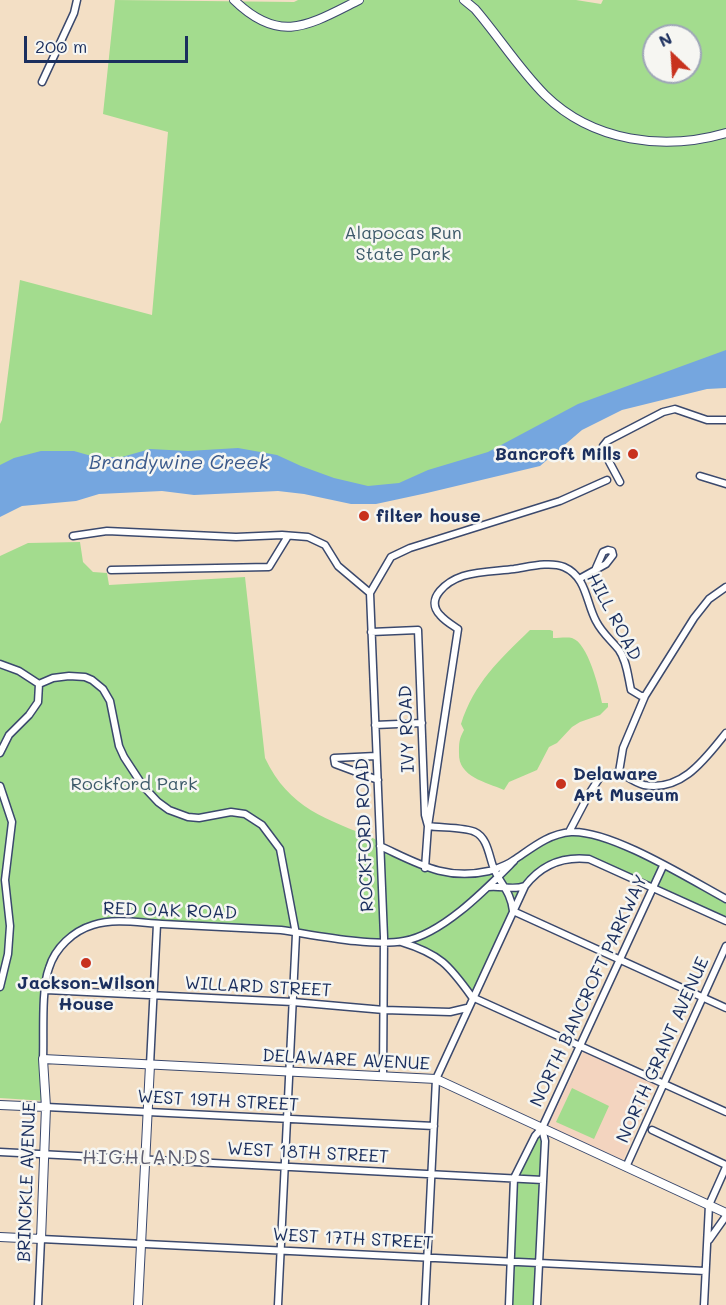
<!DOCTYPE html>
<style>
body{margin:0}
#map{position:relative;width:726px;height:1305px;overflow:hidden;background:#f3dfc5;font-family:Mali,sans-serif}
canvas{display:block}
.north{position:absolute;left:642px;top:24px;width:60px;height:60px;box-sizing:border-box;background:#f6f6f2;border:2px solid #9ea6b7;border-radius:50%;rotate:335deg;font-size:16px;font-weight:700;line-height:24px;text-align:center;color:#1b2f5e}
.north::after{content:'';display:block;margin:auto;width:21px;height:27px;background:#c8321e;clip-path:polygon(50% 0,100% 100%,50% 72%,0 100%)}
.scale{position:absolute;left:24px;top:36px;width:164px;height:27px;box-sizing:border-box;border:3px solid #1b2f5e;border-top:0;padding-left:8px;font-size:18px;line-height:21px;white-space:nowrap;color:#1b2f5e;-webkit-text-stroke:4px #f6f6f2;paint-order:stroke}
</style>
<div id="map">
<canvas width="726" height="1305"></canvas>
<div class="north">N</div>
<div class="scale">200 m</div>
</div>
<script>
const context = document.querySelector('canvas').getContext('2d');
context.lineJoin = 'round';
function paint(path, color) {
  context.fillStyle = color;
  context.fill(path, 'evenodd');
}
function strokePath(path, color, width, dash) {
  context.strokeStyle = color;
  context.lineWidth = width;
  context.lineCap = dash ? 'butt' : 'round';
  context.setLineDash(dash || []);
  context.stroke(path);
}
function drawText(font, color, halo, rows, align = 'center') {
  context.font = font + ' Mali,sans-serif';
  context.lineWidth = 5;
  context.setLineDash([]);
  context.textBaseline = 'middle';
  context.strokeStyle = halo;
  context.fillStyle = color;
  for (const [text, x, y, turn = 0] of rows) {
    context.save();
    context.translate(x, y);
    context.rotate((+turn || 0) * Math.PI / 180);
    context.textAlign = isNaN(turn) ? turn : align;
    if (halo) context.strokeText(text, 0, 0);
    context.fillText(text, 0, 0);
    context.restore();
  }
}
paint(new Path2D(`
 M584,1050L656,1084L623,1160L548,1126Z`), '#f3d4bf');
paint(new Path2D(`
 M115,0L294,2L298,0H576L601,4L603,0H726V370L383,498L285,481L0,482V424L2,420L20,280L152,315L168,132L103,114ZM654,36H690V72H654Z
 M80,542L83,562L93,572L107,573L109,585L245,577L265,758C289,809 327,819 375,839L380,846L449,874L494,869L498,877L529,849L569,832L610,840L726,899V921L595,861H558L529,882L472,997L452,971L411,945L289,932L117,921L87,927L58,949L46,981V1101L0,1098V556L28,543Z
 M530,630H550L553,631V638C559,638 567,637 572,638C588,643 599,688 602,703H608V707L600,715L580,722L572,727L557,743L549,747L537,770L509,782L504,790C486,782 458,777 459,753C459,743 459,739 464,730L461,724C474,683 500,659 530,630Z
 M572,1088L609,1106L594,1139L556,1122Z
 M542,1128L544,1135L537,1305H509L514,1178Z`), '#a3dc8e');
paint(new Path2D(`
 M726,350V388L707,389L622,410L582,430L540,466L427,493L376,504H351L304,494L278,491L194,495L162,491L99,494L76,501L22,506L0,517V465L14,458L41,451H74L95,457H122L150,449L188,451L238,448L277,455L301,466L334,478L368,486L399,483L428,470L488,452L578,404Z`), '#75a6df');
const minor = new Path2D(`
 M42,82L74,13L77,0
 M700,476L726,484
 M620,482L604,452L603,446L607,441L663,412L675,409L707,420H726
 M73,536L107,531L236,537L282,535L308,537L325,545L338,566L370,593
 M111,570L269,567L288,536
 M579,579L606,564L613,555L612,551L608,550L603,552L596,568
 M370,593L384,937L383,1076
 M370,593L391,557L410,548L560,501L607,480
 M371,632L418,630L425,815L428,826C441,828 465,827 475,832C488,838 489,857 494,869C501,885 511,892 513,911L726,1008
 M0,664L19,671L39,684
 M39,684L53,678L69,676L85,677L92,680L103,689L110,701L119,746L124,757L143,786L158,802L169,810L188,817L199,818L231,812L245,814L262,825L280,849L296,934L278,1305
 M375,725L422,723
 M0,753L9,735L29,715L38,702L39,684
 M376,756L334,758L335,764L378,780
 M619,772L623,748L645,696L694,618L709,599L726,587
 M0,786L12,822L5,880L10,926L8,954L0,987
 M569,832L589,794L600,777L619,772C626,776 635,783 644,785C682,792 705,759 726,733
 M380,846C417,863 445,881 489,871C498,868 506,866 514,860C532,848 548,834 571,832C611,830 689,879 726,899
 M425,868L428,826L458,629C452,625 445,621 440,615C424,598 448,581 463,576C479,571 497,571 514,569C528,567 550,561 564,567C587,577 586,603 596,621C602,633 611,640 619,650C627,661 628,677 631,690L641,696H645
 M488,887C501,885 512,891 525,886
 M401,942C440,954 449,965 472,997
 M46,990L293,1002L384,1010L450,1012L467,1008
 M472,997L726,1112
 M43,1059C44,1035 41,989 49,968C55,948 73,931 93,925C115,918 140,923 162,924C202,926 242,928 281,930C315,935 371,947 404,941C443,934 487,888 514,861
 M150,1065L157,924
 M46,1107L434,1126
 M652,1130L726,1165
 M0,1152L543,1180
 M626,1167L726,946
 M709,1240L726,1216
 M38,1305L41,1239L705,1271
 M425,1305L436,1079L525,886C541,865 562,856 589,859L726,921
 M509,1305L514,1178L535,1136L542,1128L663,866
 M537,1305L545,1141L542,1128
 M704,1305L709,1205L726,1167`);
const tertiary = new Path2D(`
 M234,0C280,45 309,25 359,0
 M464,0L475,9C499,37 519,69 545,95C593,142 664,151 726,133
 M0,1105L46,1107
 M0,1237L41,1239L46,1107L43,1059L436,1079L726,1213
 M138,1305L150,1065`);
strokePath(minor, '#3b496d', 9);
strokePath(tertiary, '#3b496d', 10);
strokePath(minor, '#fff', 6);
strokePath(tertiary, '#fff', 8);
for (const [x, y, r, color] of [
 [633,454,6,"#c8321e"],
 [364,516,6,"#c8321e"],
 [561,784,6,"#c8321e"],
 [86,963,6,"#c8321e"]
]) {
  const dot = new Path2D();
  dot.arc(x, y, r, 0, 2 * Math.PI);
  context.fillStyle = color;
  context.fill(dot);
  strokePath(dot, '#f6f6f2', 2);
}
drawText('18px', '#3d5a6a', '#f6f6f2', [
 ["Alapocas Run",403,233],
 ["State Park",403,254],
 ["Rockford Park",134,784]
]);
drawText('bold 18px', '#1b2f5e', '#f6f6f2', [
 ["Bancroft Mills",621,454,"right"],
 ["filter house",376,516],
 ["Delaware",573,774],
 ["Art Museum",573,795],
 ["Jackson-Wilson",86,983,"center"],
 ["House",86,1004,"center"]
], 'left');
drawText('18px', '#1b2f5e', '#f6f6f2', [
 ["HILL ROAD",614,617,62],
 ["IVY ROAD",407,729,-92],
 ["ROCKFORD ROAD",365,835,-92],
 ["RED OAK ROAD",170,911,2],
 ["WILLARD STREET",258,987,3],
 ["NORTH BANCROFT PARKWAY",589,991,-65],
 ["NORTH GRANT AVENUE",663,1050,-66],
 ["DELAWARE AVENUE",346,1060,3],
 ["WEST 19TH STREET",218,1101,3],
 ["WEST 18TH STREET",308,1153,3],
 ["BRINCKLE AVENUE",27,1182,-88],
 ["WEST 17TH STREET",353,1239,3]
]);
drawText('italic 20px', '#3a598b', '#f6f6f2', [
 ["Brandywine Creek",179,463]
]);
context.letterSpacing = '1.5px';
drawText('20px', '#5e5e70', '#f6f6f2', [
 ["HIGHLANDS",147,1158]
]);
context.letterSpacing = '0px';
</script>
